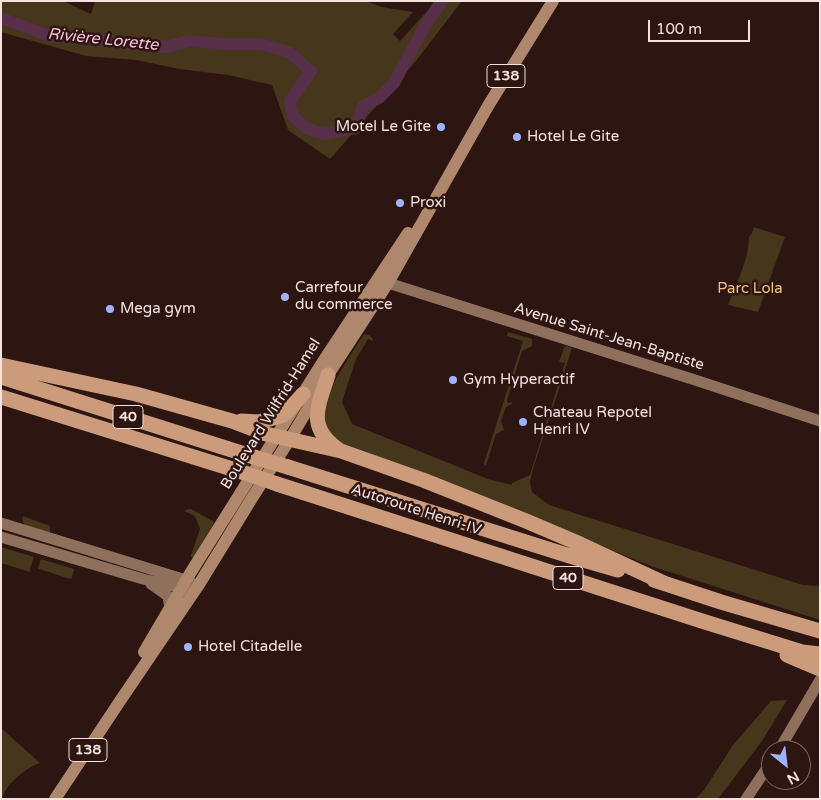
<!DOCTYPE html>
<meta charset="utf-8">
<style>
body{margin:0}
#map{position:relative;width:821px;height:800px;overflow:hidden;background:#2d1511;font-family:"Varela Round",sans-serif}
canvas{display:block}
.frame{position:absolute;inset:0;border:2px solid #f4e2df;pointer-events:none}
.north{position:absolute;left:761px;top:740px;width:50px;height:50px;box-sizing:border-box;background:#2d1511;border:1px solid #7d6763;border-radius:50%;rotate:151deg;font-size:14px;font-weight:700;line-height:20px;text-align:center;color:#f4e2df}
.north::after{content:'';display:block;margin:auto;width:18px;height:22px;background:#9eb3fd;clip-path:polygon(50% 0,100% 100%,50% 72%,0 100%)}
.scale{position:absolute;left:648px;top:20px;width:102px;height:22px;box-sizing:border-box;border:2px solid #f4e2df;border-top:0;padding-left:6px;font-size:15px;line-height:18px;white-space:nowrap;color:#f4e2df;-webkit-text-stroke:4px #2d1511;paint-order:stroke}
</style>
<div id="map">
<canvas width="821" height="800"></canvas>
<div class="frame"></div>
<div class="north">N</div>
<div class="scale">100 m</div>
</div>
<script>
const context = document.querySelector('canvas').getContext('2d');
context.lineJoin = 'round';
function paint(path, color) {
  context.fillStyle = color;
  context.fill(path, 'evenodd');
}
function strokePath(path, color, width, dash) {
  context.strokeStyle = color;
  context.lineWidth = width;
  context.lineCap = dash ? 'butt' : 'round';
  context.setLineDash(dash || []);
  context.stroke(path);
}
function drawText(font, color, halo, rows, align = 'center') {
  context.font = font + ' "Varela Round",sans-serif';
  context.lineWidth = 5;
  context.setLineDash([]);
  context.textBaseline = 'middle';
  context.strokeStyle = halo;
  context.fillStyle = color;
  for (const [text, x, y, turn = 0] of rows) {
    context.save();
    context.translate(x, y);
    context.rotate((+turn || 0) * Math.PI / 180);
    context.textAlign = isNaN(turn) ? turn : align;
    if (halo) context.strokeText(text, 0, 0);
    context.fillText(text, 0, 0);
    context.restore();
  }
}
paint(new Path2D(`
 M1,1H63L91,14L95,1H365L382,7L413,12L393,34L400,41L429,9L434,1H462L415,62L330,159L288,130L272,85L228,75L179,69L136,60L86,56L1,32Z
 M754,227L785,237L758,312L728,305C736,283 749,260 749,237L752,233Z
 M508,332L532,339V346L522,351L507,400L508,403L512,402V404L506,407L501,421L504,430L496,434L486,465H485L484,463L523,341L507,336Z
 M364,334C368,335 372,335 373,341L368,339L356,359L342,402L352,424L488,479L512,485V483L530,475L565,363L559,362L564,348L566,346L572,348L533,469L530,482L532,492L549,505L803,585L820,586V620L651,566L431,477L334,442C331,436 324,424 323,417C321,396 353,352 364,334Z
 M188,509H191L213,521L214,523L193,558L191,557V555L200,529L195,516L184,511Z
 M23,516L50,526V534L25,525L22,520Z
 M1,547L34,557L30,568V572L1,563Z
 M41,559L74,569L72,578L70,579L39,569L38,568Z
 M787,700L762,741L718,799H695L704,790L733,745L771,701Z
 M1,728L40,763C27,768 16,776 7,788C5,791 4,795 1,799Z`), '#45361c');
strokePath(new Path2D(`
 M1,18L52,37L76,36L129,44L167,47L189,41L222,44H260L289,52L311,71L290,101L293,116L306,128L323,134L356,128L363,106L379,98L394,83L426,24L442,1`), '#582f49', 12);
strokePath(new Path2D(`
 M388,283L695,380L820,421
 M1,523L186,580L192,583
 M1,537L143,579L182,588L189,592
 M151,584L168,596L170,608
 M779,750L820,680
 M746,799L771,762`), '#8e705c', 11);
strokePath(new Path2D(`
 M144,652L191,572L324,360L408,233
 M55,799L120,701L198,586L252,498L290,439L328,375L388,283L488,106L553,1`), '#ae876d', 12);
strokePath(new Path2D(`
 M1,365L136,394L232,421L266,434L341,451L423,480L526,521L580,544L664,583
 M328,375C318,407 306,427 339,450
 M1,377L254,457
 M1,397L245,473
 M241,421L259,422L284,415L303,394
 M288,467L573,557L618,570
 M277,484L705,622L802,652L820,654
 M654,580L721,602L820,631
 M787,655L820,669`), '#cb9b7c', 15);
strokePath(new Path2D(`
 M254,457L288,467
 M245,473L277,484`), '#cb9b7c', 15);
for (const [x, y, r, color] of [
 [441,127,5,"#9eb3fd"],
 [517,137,5,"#9eb3fd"],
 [400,203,5,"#9eb3fd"],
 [285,297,5,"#9eb3fd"],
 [110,309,5,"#9eb3fd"],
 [453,380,5,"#9eb3fd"],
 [523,422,5,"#9eb3fd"],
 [188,647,5,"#9eb3fd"]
]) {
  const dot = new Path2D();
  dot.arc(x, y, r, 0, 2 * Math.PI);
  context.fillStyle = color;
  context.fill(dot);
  strokePath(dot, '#2d1511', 2);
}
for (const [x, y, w] of [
 [506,76,38],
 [128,417,30],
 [568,578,30],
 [88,750,38]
]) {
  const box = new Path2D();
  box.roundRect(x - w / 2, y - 11.5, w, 23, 4);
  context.fillStyle = '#2d1511';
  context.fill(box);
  strokePath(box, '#f4e2df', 1);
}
drawText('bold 14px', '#f4e2df', null, [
 ["138",506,76],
 ["40",128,417],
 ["40",568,578],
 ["138",88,750]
]);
drawText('15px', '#f4e2df', '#2d1511', [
 ["Motel Le Gite",431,127,"right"],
 ["Hotel Le Gite",527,137],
 ["Proxi",410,203],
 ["Carrefour",295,288],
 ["du commerce",295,305],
 ["Mega gym",120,309],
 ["Gym Hyperactif",463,380],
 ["Chateau Repotel",533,413],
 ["Henri IV",533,430],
 ["Hotel Citadelle",198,647]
], 'left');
drawText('15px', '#eec37d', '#2d1511', [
 ["Parc Lola",750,289]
]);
drawText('15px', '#f4e2df', '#2d1511', [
 ["Avenue Saint-Jean-Baptiste",609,337,17],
 ["Boulevard Wilfrid-Hamel",271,414,-58],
 ["Autoroute Henri-IV",416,510,18]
]);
drawText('italic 16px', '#f8bddf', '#2d1511', [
 ["Rivière Lorette",103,40,6]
]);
</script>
